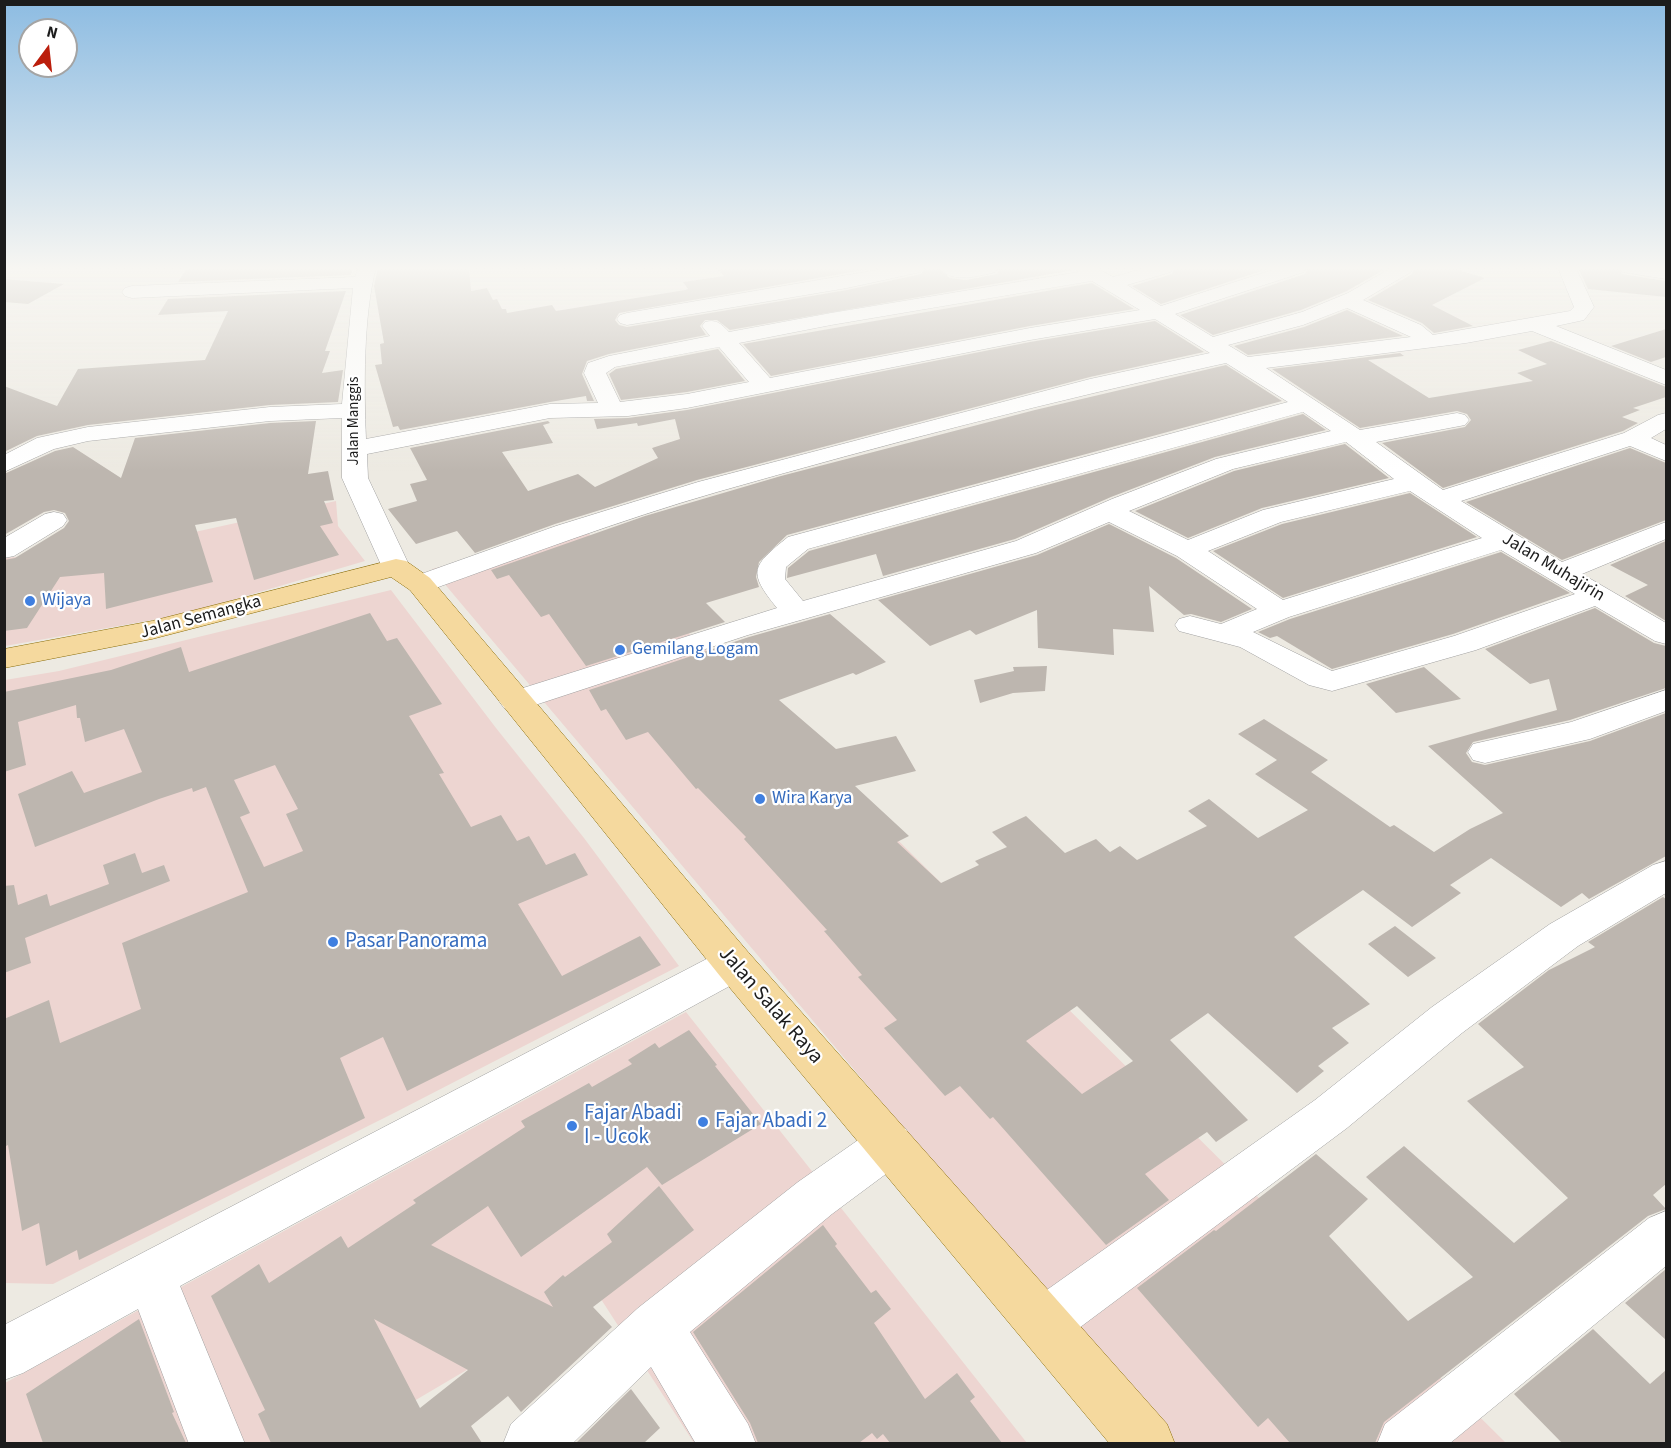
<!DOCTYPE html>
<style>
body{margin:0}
#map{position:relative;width:1671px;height:1448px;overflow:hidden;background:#edeae2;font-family:"Source Sans 3",sans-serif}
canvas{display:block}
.frame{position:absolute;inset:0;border:6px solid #1c1c1c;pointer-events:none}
.north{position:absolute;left:18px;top:18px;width:60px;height:60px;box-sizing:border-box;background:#fff;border:2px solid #a4a4a4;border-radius:50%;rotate:15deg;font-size:16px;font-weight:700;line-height:24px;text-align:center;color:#1c1c1c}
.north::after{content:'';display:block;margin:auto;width:21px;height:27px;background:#bb1e0c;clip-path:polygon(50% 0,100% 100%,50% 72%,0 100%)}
</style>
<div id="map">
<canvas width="1671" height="1448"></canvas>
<div class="frame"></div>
<div class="north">N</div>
</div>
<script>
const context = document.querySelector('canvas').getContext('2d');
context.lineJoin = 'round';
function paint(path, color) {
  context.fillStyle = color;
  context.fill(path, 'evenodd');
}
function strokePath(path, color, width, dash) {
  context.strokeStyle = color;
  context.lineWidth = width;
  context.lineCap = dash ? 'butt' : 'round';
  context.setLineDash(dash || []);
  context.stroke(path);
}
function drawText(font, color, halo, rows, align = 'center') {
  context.font = font + ' "Source Sans 3",sans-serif';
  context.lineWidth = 4.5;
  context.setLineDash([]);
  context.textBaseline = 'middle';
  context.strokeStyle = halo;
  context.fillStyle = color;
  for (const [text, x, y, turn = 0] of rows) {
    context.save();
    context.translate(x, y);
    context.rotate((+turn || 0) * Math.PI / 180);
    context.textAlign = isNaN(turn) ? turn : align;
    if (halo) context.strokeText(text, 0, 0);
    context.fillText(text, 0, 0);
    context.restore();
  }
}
paint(new Path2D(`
 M336,501L338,526L365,561L181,615L5,646V558L131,546Z
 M584,529L1506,1443H1169L432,569Z
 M391,590L496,728L584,838L679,966L396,1112L53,1284L5,1283V680L59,671Z
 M686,1012L1027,1443H694L597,1293L343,1443L5,1444V1383Z`), '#edd5d1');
paint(new Path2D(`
 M187,268H353L351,275L178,282Z
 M378,268H469L471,291L487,288L493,300L497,299L502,309H506L507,313L552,305L556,311L685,290L688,289L683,282L724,276L717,268H875L619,313L615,320L619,325L627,327L847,290L921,274L925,268H938L950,278L966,280L997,274L1000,268H1071L1074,270L730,330L717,320H705L700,326L706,335L609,354L587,361L582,374L594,401H587L586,396L550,402L400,430L398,426L393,427L375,365L382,364L380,344L384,343L374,286Z
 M1175,268H1271L1161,304L1132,286L1172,274Z
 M1308,268H1387L1347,291L1301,310L1213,335L1180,315L1305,274Z
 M1415,268H1452L1485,278L1432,305L1473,326L1434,333L1422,323L1368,300L1412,274Z
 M1578,268H1618L1622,274L1666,281V297L1588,289Z
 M4,279L64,284L28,304L4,302Z
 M1092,283L1134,309L1030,326L771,376L743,344Z
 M346,291L325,351H330L322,373L343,370L338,402L270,405L88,425L37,436L4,452V386L57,406L78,369L205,360L228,311L158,315L168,299Z
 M1347,310L1403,336L1248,355L1234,346L1304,327Z
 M1155,321L1204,352L1090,377L697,480L555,524L475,553L457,531L416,544L388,509L417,501L410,484L427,480L410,448L548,421L550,423L543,425L553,443L502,452L528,491L578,474L595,487L658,458L652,448L680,439L675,419L638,426L637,423L597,429L594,419L628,418L687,410L1030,342Z
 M1666,329V357L1651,362L1611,346Z
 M1551,341L1666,387V397L1633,408L1640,410L1622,417L1638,423L1623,431L1443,488L1382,443L1465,427L1471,420L1467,414L1457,411L1360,428L1272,369L1400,353L1404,356L1368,360L1429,398L1533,381L1517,373L1547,364L1518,350Z
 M718,349L745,381L687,392L621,400L609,374L616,369Z
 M1226,365L1282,401L787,535L759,562L756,577L759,587L706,603L725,622L586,666L549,614L541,617L509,575L497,579L491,570L645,516L781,476L1035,410Z
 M1303,414L1326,430L1215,457L1111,497L1015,539L883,576L876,554L787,578L788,568L809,551Z
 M316,421L308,474L328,471L334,500L324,501L333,523L320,526L339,555L254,580L236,518L195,525L213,582L106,609L104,573L60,577L27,628L4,631V560L15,558L64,528L69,521L65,513L54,510L44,512L4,535V474L55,451L73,447L121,478L135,438L270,423Z
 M1345,444L1389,478L1262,508L1188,538L1135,511L1234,471Z
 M1630,448L1666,463V520L1562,560L1466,502Z
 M1410,493L1477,537L1283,598L1213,551L1282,524Z
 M1109,524L1176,558L1252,609L1221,622L1191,614L1184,615L1149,586L1154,632L1113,629L1114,655L1038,648L1037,610L976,635L970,630L930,646L878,600L1037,555Z
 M1666,541V621L1625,596L1648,585L1610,565Z
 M1501,552L1570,593L1453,634L1332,669L1277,636L1270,638L1258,632L1290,619Z
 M1595,608L1654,643L1666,646V688L1570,720L1473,742L1466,753L1472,762L1485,765L1590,741L1666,713V856L1589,899L1582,893L1561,907L1491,858L1450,885L1461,893L1412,927L1363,890L1294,937L1370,1004L1332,1028L1349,1043L1318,1066L1324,1071L1297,1093L1208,1013L1170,1040L1248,1120L1216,1142L1207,1132L1145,1174L1169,1200L1106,1245L993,1117L990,1119L960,1086L945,1096L884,1028L897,1020L858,977L862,975L824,931L827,930L744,839L746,837L698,788L696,789L648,732L626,740L606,709L601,711L589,690L749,637L830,614L886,662L856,675L853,673L779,700L836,749L896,736L916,771L855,786L909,836L897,842L941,883L979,865L975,861L1007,847L992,832L1026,816L1065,853L1096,839L1110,852L1120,846L1137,860L1207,826L1188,811L1209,799L1258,838L1308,810L1255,774L1277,760L1238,734L1264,719L1328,760L1311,772L1390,827L1394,825L1434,852L1470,829L1503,813L1428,746L1557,710L1549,679L1530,684L1485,649ZM1077,1006L1133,1061L1082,1094L1026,1041Z
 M370,613L387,641L397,638L442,704L409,716L444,773L439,774L471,827L501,815L517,841L529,836L546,865L575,853L588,875L518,904L562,976L640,936L661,965L407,1091L383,1037L340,1058L365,1118L79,1260L77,1250L46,1266L39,1223L22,1231L8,1145L4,1147V1019L49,1000L60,1043L141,1009L122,943L248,892L206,787L193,792L192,788L159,799L35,847L18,794L72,771L84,793L142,772L124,729L85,742L80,718H77L76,705L18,722L26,765L4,772V692L111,670L181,647L189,672ZM275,765L298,809L286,814L303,851L264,867L240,817L250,813L234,780Z
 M1047,666L1045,691L1013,693L980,703L974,680L1014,671L1013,667Z
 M1424,667L1461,699L1396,713L1366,684Z
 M135,853L142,873L164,865L170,881L25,938L31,963L4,973V886L14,885L18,905L47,894L50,906L109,884L103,865Z
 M1663,897L1666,899V1184L1653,1195L1666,1209L1648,1216L1384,1422L1375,1443H1290L1268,1418L1258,1427L1137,1288L1214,1230L1216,1231L1316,1154L1368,1199L1329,1236L1408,1321L1473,1277L1366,1177L1404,1146L1514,1243L1568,1198L1467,1101L1524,1067L1478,1024L1549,970L1595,947L1588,942Z
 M1395,926L1436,958L1408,977L1368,944Z
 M689,1030L717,1065L715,1066L761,1124L662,1185L647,1167L521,1257L488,1206L431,1245L553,1307L544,1292L563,1275L565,1277L612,1242L607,1234L659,1186L694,1230L593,1307L612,1327L521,1412L508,1396L471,1426L482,1443H271L258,1414L265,1410L211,1296L259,1264L269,1283L341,1236L348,1248L416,1203L413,1200L525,1127L521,1121L589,1083L592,1087L632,1064L628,1060L655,1043L659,1048ZM374,1319L468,1370L420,1408Z
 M823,1225L837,1244L835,1246L871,1293L876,1290L891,1309L874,1323L925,1399L957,1373L975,1397L970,1401L1002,1443H890L883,1434L877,1439L872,1433L859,1443H758L750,1423L693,1332Z
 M1666,1269V1340L1625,1303Z
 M139,1319L174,1412L172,1413L186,1443H43L26,1394Z
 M1593,1329L1650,1384L1666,1370V1443H1562L1514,1394Z
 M631,1389L660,1428L644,1443H576Z`), '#bdb6af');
const minor = new Path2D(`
 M358,268H376C363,316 364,390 366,439L550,404L598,403L584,373L588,363L609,356L710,336L702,326L705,322C717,319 721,324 729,332L831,313L1078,272L1075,268H1097L1113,277L1145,268H1173L1171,272L1127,285L1161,306L1278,268H1306L1304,272L1175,314L1213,337L1302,312L1348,293L1391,268H1413L1411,272L1363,300L1421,325L1433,335L1570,311L1574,307L1558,268H1576L1594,307L1584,320L1556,326L1666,370V385L1532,331L1466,343L1266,368L1360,430L1457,413L1465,415L1469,420L1465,425L1376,442L1443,490L1624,433L1658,415L1666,413V429L1651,438L1666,445V461L1630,446L1461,501L1562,562L1666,522V539L1582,574L1666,623V644L1655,641L1595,606L1476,650L1332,691L1309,685L1240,647L1179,631L1175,625L1179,619L1190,616L1221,624L1257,609L1177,556L1109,522L1036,553L748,635L526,708L515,711L504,708L499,701L504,694L777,608C747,571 752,566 788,537L1288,402L1226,363C1055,400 885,444 717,492C620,520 525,556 430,590L420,593L410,590L406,584L410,578L556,526L698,482L1090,379L1210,353L1155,319L1030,340L687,408L628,416L550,418L367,454L368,478L410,567L406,573L396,575L386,573L382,567L342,478V418L270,421L88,441L54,449L4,472V455L37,438L88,427L270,407L342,404L353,288L132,298L125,296L122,292L125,288L132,286L355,277ZM1092,281L1140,310L1030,328L770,378L739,343L831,325ZM1347,308L1411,337L1248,357L1228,345L1303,325ZM719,347L749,382L687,394L620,402L606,373L615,367ZM1303,412L1331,431L1216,459L1112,499L1016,541L803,601L785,579L786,567L808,549ZM1346,442L1394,479L1263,510L1188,540L1129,511L1233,469ZM1410,491L1482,538L1283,600L1208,551L1281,522ZM1501,550L1575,594L1454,636L1332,671L1253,632L1289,617Z
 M888,268H923L921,272L847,288L627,325L620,323L617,319L620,315L627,313Z
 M940,268H998L996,272C980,276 950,284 940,268Z
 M1620,268H1666V279L1622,272Z
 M54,512L63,514L67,520L63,526L14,556L4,558V538L45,514Z
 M1666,690V711L1590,739L1485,763L1473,760L1468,752L1473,744L1571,722Z
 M1666,861V893L1578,946L1462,1033L1347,1128L1063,1340L1045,1348L1027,1340L1019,1322L1027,1304L1315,1100L1432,1007L1550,924L1653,865Z
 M734,948L748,952L754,964L748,976L180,1286L245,1444H189L138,1309L23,1373L4,1380V1325L720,952Z
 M890,1123L906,1129L913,1144L906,1159L832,1214L690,1332L748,1424L756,1444H696L651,1367L572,1444H503L511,1424L638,1308L798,1182L874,1129Z
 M1666,1211V1266L1449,1444H1377L1385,1424L1649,1218Z`);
const major = new Path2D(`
 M396,559L406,561L430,578L748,952L1167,1424L1175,1444H1110L720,976L410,590L391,577L152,639L4,668V649L152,621Z`);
strokePath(minor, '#a0a0a0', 1);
strokePath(major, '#8a6d09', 1);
paint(minor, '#fff');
paint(major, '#f5d99e');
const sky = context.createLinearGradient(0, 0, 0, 471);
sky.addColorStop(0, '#8dbce2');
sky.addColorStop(0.57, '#f7f6f2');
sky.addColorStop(1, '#f7f6f200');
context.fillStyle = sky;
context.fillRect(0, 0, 1671, 471);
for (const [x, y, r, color] of [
 [30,601,6,"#3f7fe0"],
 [620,650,6,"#3f7fe0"],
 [760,799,6,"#3f7fe0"],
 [333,942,6,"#3f7fe0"],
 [703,1122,6,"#3f7fe0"],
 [572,1126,6,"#3f7fe0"]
]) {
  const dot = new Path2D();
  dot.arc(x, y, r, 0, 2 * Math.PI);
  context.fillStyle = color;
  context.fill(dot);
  strokePath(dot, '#fff', 2);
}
drawText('15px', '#1c1c1c', '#fff', [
 ["Jalan Manggis",355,421,-90]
]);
drawText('18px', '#1c1c1c', '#fff', [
 ["Jalan Muhajirin",1553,568,31],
 ["Jalan Semangka",201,618,-15]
]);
drawText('18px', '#366cbe', '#fff', [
 ["Wijaya",42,601],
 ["Gemilang Logam",632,650],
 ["Wira Karya",772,799]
], 'left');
drawText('21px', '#366cbe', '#fff', [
 ["Pasar Panorama",345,942],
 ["Fajar Abadi",584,1114],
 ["I - Ucok",584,1138],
 ["Fajar Abadi 2",715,1122]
], 'left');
drawText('21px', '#1c1c1c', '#fff', [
 ["Jalan Salak Raya",770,1006,49]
]);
</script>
